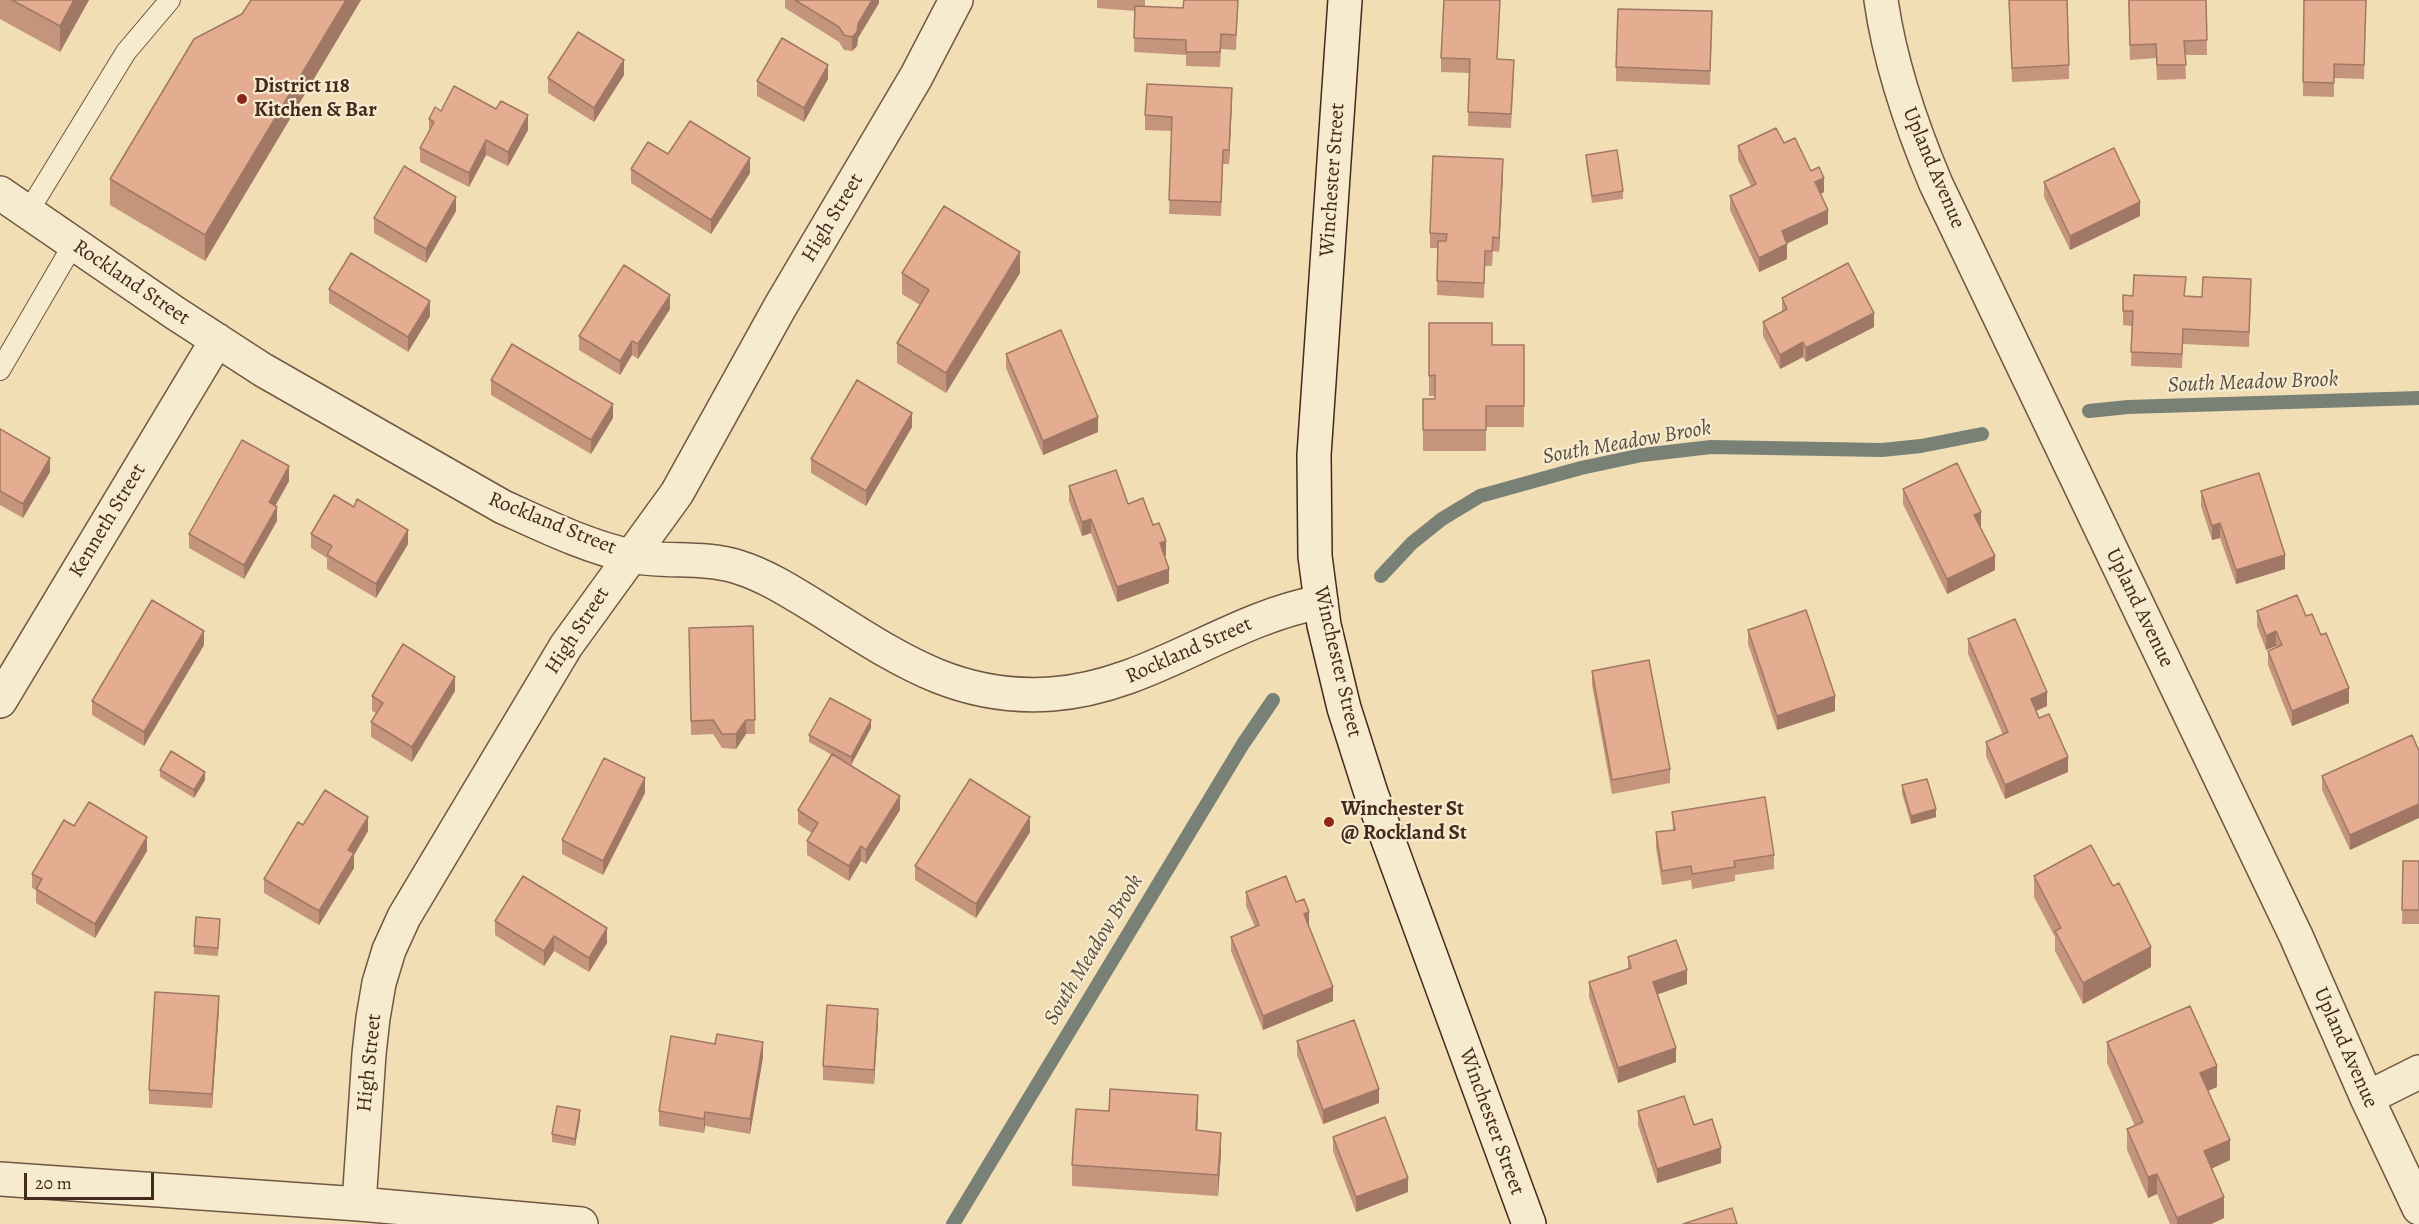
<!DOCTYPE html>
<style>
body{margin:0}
#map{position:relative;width:2419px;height:1224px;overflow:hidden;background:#f1deb5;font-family:Alegreya,serif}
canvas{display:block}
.scale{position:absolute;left:24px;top:1173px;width:130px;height:27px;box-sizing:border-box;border:3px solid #45291d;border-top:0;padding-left:8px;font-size:18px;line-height:21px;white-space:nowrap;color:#45291d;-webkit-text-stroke:4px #f6eacf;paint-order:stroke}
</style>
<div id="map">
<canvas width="2419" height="1224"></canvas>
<div class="scale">20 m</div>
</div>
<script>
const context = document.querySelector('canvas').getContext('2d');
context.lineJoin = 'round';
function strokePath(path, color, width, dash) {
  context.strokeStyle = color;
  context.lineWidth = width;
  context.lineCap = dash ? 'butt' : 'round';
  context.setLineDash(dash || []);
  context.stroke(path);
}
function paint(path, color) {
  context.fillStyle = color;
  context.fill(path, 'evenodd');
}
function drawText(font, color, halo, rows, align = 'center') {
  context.font = font + ' Alegreya,serif';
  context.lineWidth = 4.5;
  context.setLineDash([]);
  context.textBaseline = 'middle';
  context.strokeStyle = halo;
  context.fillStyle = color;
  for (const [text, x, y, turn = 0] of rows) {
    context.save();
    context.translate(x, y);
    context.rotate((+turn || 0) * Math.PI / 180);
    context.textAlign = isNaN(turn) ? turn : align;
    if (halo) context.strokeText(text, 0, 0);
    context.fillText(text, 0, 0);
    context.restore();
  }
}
strokePath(new Path2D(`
 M2089,411L2128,407L2419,398
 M1381,576L1412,543L1442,519L1480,496L1581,468L1642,455L1711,447L1882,450L1921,446L1982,434
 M953,1224L1243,744L1273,700`), '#798176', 14);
const lane = new Path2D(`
 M28,212L126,52L170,0
 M0,370L74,243`);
const street = new Path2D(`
 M1881,0C1890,64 1911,125 1936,184L2296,936L2367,1098L2419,1208
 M0,193L175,313L263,370L503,507C543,525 588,547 631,556C666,563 703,556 738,567C767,576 793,593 819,609C896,657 956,701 1052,694C1150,687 1226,619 1321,602
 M0,701L217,340
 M2367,1098L2419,1072
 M0,1179L359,1204L581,1224
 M359,1204L369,1054L373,1018L379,983L389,950L404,917L566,646L677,493L780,307L916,77L956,0`);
const secondary = new Path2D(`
 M1345,0L1314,455L1315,556L1324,625L1344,708L1371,793L1529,1224`);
strokePath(lane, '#705643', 22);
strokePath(street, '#705643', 36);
strokePath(secondary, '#45291d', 36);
strokePath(lane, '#f6eacf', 20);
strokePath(street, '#f6eacf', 33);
strokePath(secondary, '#f6eacf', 33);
paint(new Path2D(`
 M0,0H89L60,52L0,19Z
 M251,0H361L205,261L110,205V179L242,14Z
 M785,0H879V3L858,38L857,46L852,51L844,50L839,42L785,8Z
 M1097,0H1145V6L1183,8L1238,0L1236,50L1221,49L1220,67L1186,66V55L1134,52L1135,11L1097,8Z
 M2009,0L2069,65V79L2012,82Z
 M2128,0H2206L2207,55H2185L2186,79L2157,80L2156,58L2130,60Z
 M2304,0H2366L2364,79L2334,78V97L2303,96Z
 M1712,26L1710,85L1616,81V67Z
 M1441,58L1498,59L1514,74L1511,128L1468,126L1469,73L1441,72Z
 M624,75L594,122L548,93V78Z
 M828,79L804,122L757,96V81Z
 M1232,102L1229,164H1223L1221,216L1169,214L1172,131L1145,130V115Z
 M496,109L528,130L508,166L486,155L469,187L420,162V148L429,132V119L441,111Z
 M1784,143L1811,171L1824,192L1821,194L1828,224L1787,243V259L1759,272L1730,210V196L1751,186L1738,160V146Z
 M668,154L750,173L711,234L631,183V169Z
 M1586,155L1623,191V199L1592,203L1586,162Z
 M1503,174L1499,252L1493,251L1492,266H1485L1484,298L1437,295L1438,248H1430V233Z
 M2044,182L2140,216L2070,250L2044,197Z
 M456,211L426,263L374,233V218Z
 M902,273H1020L946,393L897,363V343L920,305L902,294Z
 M329,289L430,316L408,352L329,303Z
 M2251,293L2249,347L2183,344L2182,368L2131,366L2132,326L2123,325V311L2133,296L2202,297Z
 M1782,298L1874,327L1806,362L1803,357L1780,369L1763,336V322L1782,312Z
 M670,309L638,359L632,355L620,375L579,350V336Z
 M1429,323L1492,345H1524V427H1486V451H1423V399H1435V396H1429Z
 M1006,354L1098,432L1043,455L1006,368Z
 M491,380L613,418L591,454L491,395Z
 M912,427L866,506L811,473V459Z
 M0,429L50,472L23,518L0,505Z
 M289,481L275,506L277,521L244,579L189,548V534Z
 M1069,486L1128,504L1153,525L1166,556H1164L1169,583L1117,602L1091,533L1082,536L1069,501Z
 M1903,489L1981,526L1980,527L1995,570L1947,594L1903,504Z
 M2201,491L2285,569L2236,584L2220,538L2212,540L2201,506Z
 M311,534L408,544L376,598L327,569V558L311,548Z
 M2257,611L2306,616L2349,703L2292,726L2268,665V651L2277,647L2276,646L2266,650L2257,626Z
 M753,626L755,734H746L736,749L722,748L713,734L691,735L689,628Z
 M1748,630L1835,711L1777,730L1748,644Z
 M1968,639L2047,706L2036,711L2068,772L2005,799L1986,756V742L2003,735L1968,654Z
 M204,645L144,746L92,715V701Z
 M1592,671L1670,769V783L1612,794L1592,685Z
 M455,691L412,762L371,737V722L376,713L372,711V696Z
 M871,728L851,765L900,810L866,864L861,861L849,881L807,855V841L812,833L798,824V810L832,755L809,742V735Z
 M2419,751L2350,850L2322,790V776Z
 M160,770L205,780L194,798L160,777Z
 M1902,785L1936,817L1911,824L1902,793Z
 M645,793L603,875L562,854V840Z
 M1672,812L1774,855V869L1735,875V881L1692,889L1691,880L1662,885L1656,847V832L1673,830Z
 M303,825L368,831L354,855V868L319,925L264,893V879Z
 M74,826L147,851L95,938L36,903V890L32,888V874Z
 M1030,832L976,918L915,880V866Z
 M2403,861H2419V924H2402Z
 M2034,876L2113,886L2151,967L2083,1004L2055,951V937L2034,897Z
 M1246,892L1296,902L1309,926L1333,1001L1263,1030L1231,951V937L1255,927L1246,906Z
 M495,921L607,943L589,972L554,951L544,966L495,935Z
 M220,926L218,956L194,954V946Z
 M1628,957L1687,984L1658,994L1676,1062L1618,1083L1589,997V982L1628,969Z
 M219,1010L212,1108L149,1104V1090Z
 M878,1023L874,1084L823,1080V1066Z
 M1297,1041L1379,1103L1323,1124L1297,1055Z
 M2107,1042L2217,1087L2208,1091L2230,1160L2211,1169L2224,1218L2211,1224H2170L2157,1194L2148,1198L2127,1150V1129L2135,1126L2107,1063Z
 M763,1057L750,1134L705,1126L704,1133L659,1126V1111Z
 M1638,1111L1694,1125L1721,1163L1657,1183L1638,1125Z
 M1198,1116L1197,1131L1221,1153L1218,1196L1072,1186V1165Z
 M580,1118L575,1146L552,1142V1134Z
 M1333,1137L1408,1192L1356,1212L1333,1151Z`), '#c4947c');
paint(new Path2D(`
 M74,0H89L60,52V26Z
 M346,0H361L205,261V235Z
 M872,0H879V3L858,38L857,46L852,51V37L858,24Z
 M624,60V75L594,122V108Z
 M828,65V79L804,122V108Z
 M1232,88V102L1229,164V150Z
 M528,115V130L508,166V152Z
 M486,140V155L469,187V173Z
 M750,158V173L711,234V220Z
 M1503,159V174L1499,252V238Z
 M1824,178V192L1815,196V182Z
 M456,197V211L426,263V249Z
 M2140,202V216L2070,250V236Z
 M1828,210V224L1782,246V231Z
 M1787,244V259L1759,272V258Z
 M1020,252V273L946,393V373Z
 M670,295V309L638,359V344Z
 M430,301V316L408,352V337Z
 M1874,313V327L1806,362V348Z
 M632,341V355L620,375V361Z
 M1803,342V357L1780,369V355Z
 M613,404V418L591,454V440Z
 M912,413V427L866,506V491Z
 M1098,417V432L1043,455V441Z
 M50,458V472L23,518V504Z
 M289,466V481L269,517V502Z
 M277,507V521L244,579V565Z
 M1981,512V526L1974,530V515Z
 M1091,519V533L1082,536V522Z
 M2220,523V538L2212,540V526Z
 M408,530V544L376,598V584Z
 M1166,541V556L1160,558V543Z
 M2285,555V569L2236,584V570Z
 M1995,556V570L1947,594V579Z
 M1169,569V583L1117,602V587Z
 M204,631V645L144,746V732Z
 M2276,631V646L2266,650V636Z
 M455,677V691L412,762V747Z
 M2349,688V703L2292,726V711Z
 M2047,692V706L2031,713V699Z
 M1835,696V711L1777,730V716Z
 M746,720V734L736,749V734Z
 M871,720V728L851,765V757Z
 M2068,757V772L2005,799V785Z
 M205,772V780L194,798V790Z
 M645,778V793L603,875V861Z
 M900,796V810L866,864V850Z
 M2419,804V818L2350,850V835Z
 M1936,809V817L1911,824V816Z
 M368,817V831L354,855V868L319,925V911L348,850Z
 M1030,817V832L976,918V904Z
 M147,837V851L95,938V924Z
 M861,846V861L849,881V866Z
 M1309,912V926L1304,914Z
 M607,928V943L589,972V958Z
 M554,936V951L544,966V951Z
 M2151,947V967L2083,1004V983Z
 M1687,970V984L1653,996V982Z
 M1333,987V1001L1263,1030V1016Z
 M219,996V1010L212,1108V1094Z
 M878,1009V1023L874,1084V1070Z
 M763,1042V1057L750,1134V1119Z
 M1676,1048V1062L1618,1083V1068Z
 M2217,1066V1087L2200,1094V1073Z
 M1379,1089V1103L1323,1124V1110Z
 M1198,1095V1116L1196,1151V1130Z
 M580,1110V1118L575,1146V1139Z
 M705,1112V1126L704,1133V1119Z
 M1221,1133V1153L1218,1196V1175Z
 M2230,1140V1160L2204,1172V1151Z
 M1721,1148V1163L1657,1183V1169Z
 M2157,1174V1194L2148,1198V1177Z
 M1408,1178V1192L1356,1212V1197Z
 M2224,1197V1218L2211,1224H2177V1218Z`), '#a07865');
const building = new Path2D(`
 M12,0H74L60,26Z
 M251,0H346L205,235L110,179L194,39L242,14Z
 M795,0H872L858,24L857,32L852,37L844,35L839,27Z
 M1184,0H1238L1236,35L1221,34L1220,52H1186V40L1134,38L1135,6L1183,8Z
 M1444,0H1500L1497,59L1514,60L1511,114L1468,112L1470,59L1441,58Z
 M2009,0H2067L2069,65L2012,68Z
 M2129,0H2206L2207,40L2184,41L2186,65H2157L2156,44L2130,45Z
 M2304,0H2366L2364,65L2334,64V83L2303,82Z
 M1618,9L1712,11L1710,71L1616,67Z
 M578,32L624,60L594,108L548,78Z
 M782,38L828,65L804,108L757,81Z
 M1147,84L1232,88L1229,150H1223L1221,202L1169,200L1172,117L1145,115Z
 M454,86L496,109L501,101L528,115L508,152L486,140L469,173L420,148L434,122L429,119L435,107L441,111Z
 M690,121L750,158L711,220L631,169L648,142L668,154Z
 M1776,128L1784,143L1795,138L1811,171L1819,167L1824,178L1815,182L1828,210L1782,231L1787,244L1759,258L1730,196L1756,184L1738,146Z
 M2114,148L2140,202L2070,236L2044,182Z
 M1617,150L1623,191L1592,196L1586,155Z
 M1433,156L1503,159L1499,238L1493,237L1492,251H1485L1484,283L1437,281L1438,241H1446L1447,234L1430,233Z
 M404,166L456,197L426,249L374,218Z
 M944,206L1020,252L946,373L897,343L929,290L902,273Z
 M351,253L430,301L408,337L329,289Z
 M1848,263L1874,313L1806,348L1803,342L1780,355L1763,322L1787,309L1782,298Z
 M624,265L670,295L638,344L632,341L620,361L579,336Z
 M2134,275L2186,277L2184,296L2202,297L2203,277L2251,279L2249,332L2183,329L2182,354L2131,352L2133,311H2123V295L2133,296Z
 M1429,323H1492V345H1524V406H1486V430H1423V399H1435V375L1429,376Z
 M1061,330L1098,417L1043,441L1006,354Z
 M512,344L613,404L591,440L491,380Z
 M857,380L912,413L866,491L811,459Z
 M0,429L50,458L23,504L0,491Z
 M242,440L289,466L269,502L277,507L244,565L189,534Z
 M1957,463L1981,512L1974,515L1995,556L1947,579L1903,489Z
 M1116,470L1128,504L1143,498L1153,525L1159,523L1166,541L1160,543L1169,569L1117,587L1091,519L1082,522L1069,486Z
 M2259,473L2285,555L2236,570L2220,523L2212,526L2201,491Z
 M334,495L354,507L357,499L408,530L376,584L327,555L332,546L311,534Z
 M2297,595L2306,616L2312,614L2321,635L2326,633L2349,688L2292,711L2268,651L2282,645L2276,631L2266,636L2257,611Z
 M152,600L204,631L144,732L92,701Z
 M1806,610L1835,696L1777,716L1748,630Z
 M2015,619L2047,692L2031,699L2039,718L2049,714L2068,757L2005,785L1986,742L2008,732L1968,639Z
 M753,626L755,720H746L736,734H722L713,720L691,721L689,628Z
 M403,644L455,677L412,747L371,722L383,703L372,696Z
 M1649,660L1670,769L1612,780L1592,671Z
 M830,698L871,720L851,757L809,735Z
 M2412,735L2419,751V804L2350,835L2322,776Z
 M171,751L205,772L194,790L160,770Z
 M832,754L900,796L866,850L861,846L849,866L807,841L818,823L798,810Z
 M604,758L645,778L603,861L562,840Z
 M970,779L1030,817L976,904L915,866Z
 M1927,779L1936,809L1911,816L1902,785Z
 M325,790L368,817L348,850L354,853L319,911L264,879L298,822L303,825Z
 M1765,797L1774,855L1734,861L1735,867L1692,874L1691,866L1662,871L1656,832L1675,830L1672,812Z
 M89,802L147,837L95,924L36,889L42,879L32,874L64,820L74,826Z
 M2091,845L2113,886L2119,883L2151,947L2083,983L2055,931L2061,928L2034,876Z
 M2403,861H2419V910H2402Z
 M523,876L607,928L589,958L554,936L544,951L495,921Z
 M1286,876L1296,902L1304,899L1309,912L1304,914L1333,987L1263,1016L1231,937L1259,925L1246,892Z
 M196,917L220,919L218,948L194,946Z
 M1676,940L1687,970L1653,982L1676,1048L1618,1068L1589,982L1631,968L1628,957Z
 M155,992L219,996L212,1094L149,1090Z
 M827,1005L878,1009L874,1070L823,1066Z
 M2190,1006L2217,1066L2200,1073L2230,1140L2204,1151L2224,1197L2177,1218L2157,1174L2148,1177L2127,1129L2143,1122L2107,1042Z
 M1354,1020L1379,1089L1323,1110L1297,1041Z
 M717,1034L763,1042L750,1119L705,1112L704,1119L659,1111L671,1036L715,1044Z
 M1110,1089L1198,1095L1196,1130L1221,1133L1218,1175L1072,1165L1076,1109L1109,1111Z
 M1684,1096L1694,1125L1712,1119L1721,1148L1657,1169L1638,1111Z
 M557,1106L580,1110L575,1139L552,1134Z
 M1385,1117L1408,1178L1356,1197L1333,1137Z
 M1732,1208L1737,1224H1683Z`);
paint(building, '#e4ac90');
strokePath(building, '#a07865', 1.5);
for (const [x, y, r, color] of [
 [242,99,6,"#8f2418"],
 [1329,822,6,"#8f2418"]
]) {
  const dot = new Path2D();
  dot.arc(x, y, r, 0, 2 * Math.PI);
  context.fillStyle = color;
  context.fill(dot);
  strokePath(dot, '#f6eacf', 2);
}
drawText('bold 21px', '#45291d', '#f6eacf', [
 ["District 118",254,87],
 ["Kitchen & Bar",254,111],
 ["Winchester St",1341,810],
 ["@ Rockland St",1341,834]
], 'left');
drawText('21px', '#45291d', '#f6eacf', [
 ["Upland Avenue",1933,168,67],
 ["Winchester Street",1333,180,-86],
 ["High Street",833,218,-59],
 ["Rockland Street",131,283,34],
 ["Kenneth Street",108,521,-59],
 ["Rockland Street",552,524,22],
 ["Upland Avenue",2139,608,64],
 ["High Street",578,631,-57],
 ["Rockland Street",1189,651,-24],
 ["Winchester Street",1337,662,77],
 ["Upland Avenue",2345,1048,66],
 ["High Street",370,1063,-84],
 ["Winchester Street",1491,1122,70]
]);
drawText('italic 22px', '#5a4e42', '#f6eacf', [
 ["South Meadow Brook",2253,383,-2],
 ["South Meadow Brook",1627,443,-10],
 ["South Meadow Brook",1094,950,-59]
]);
</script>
